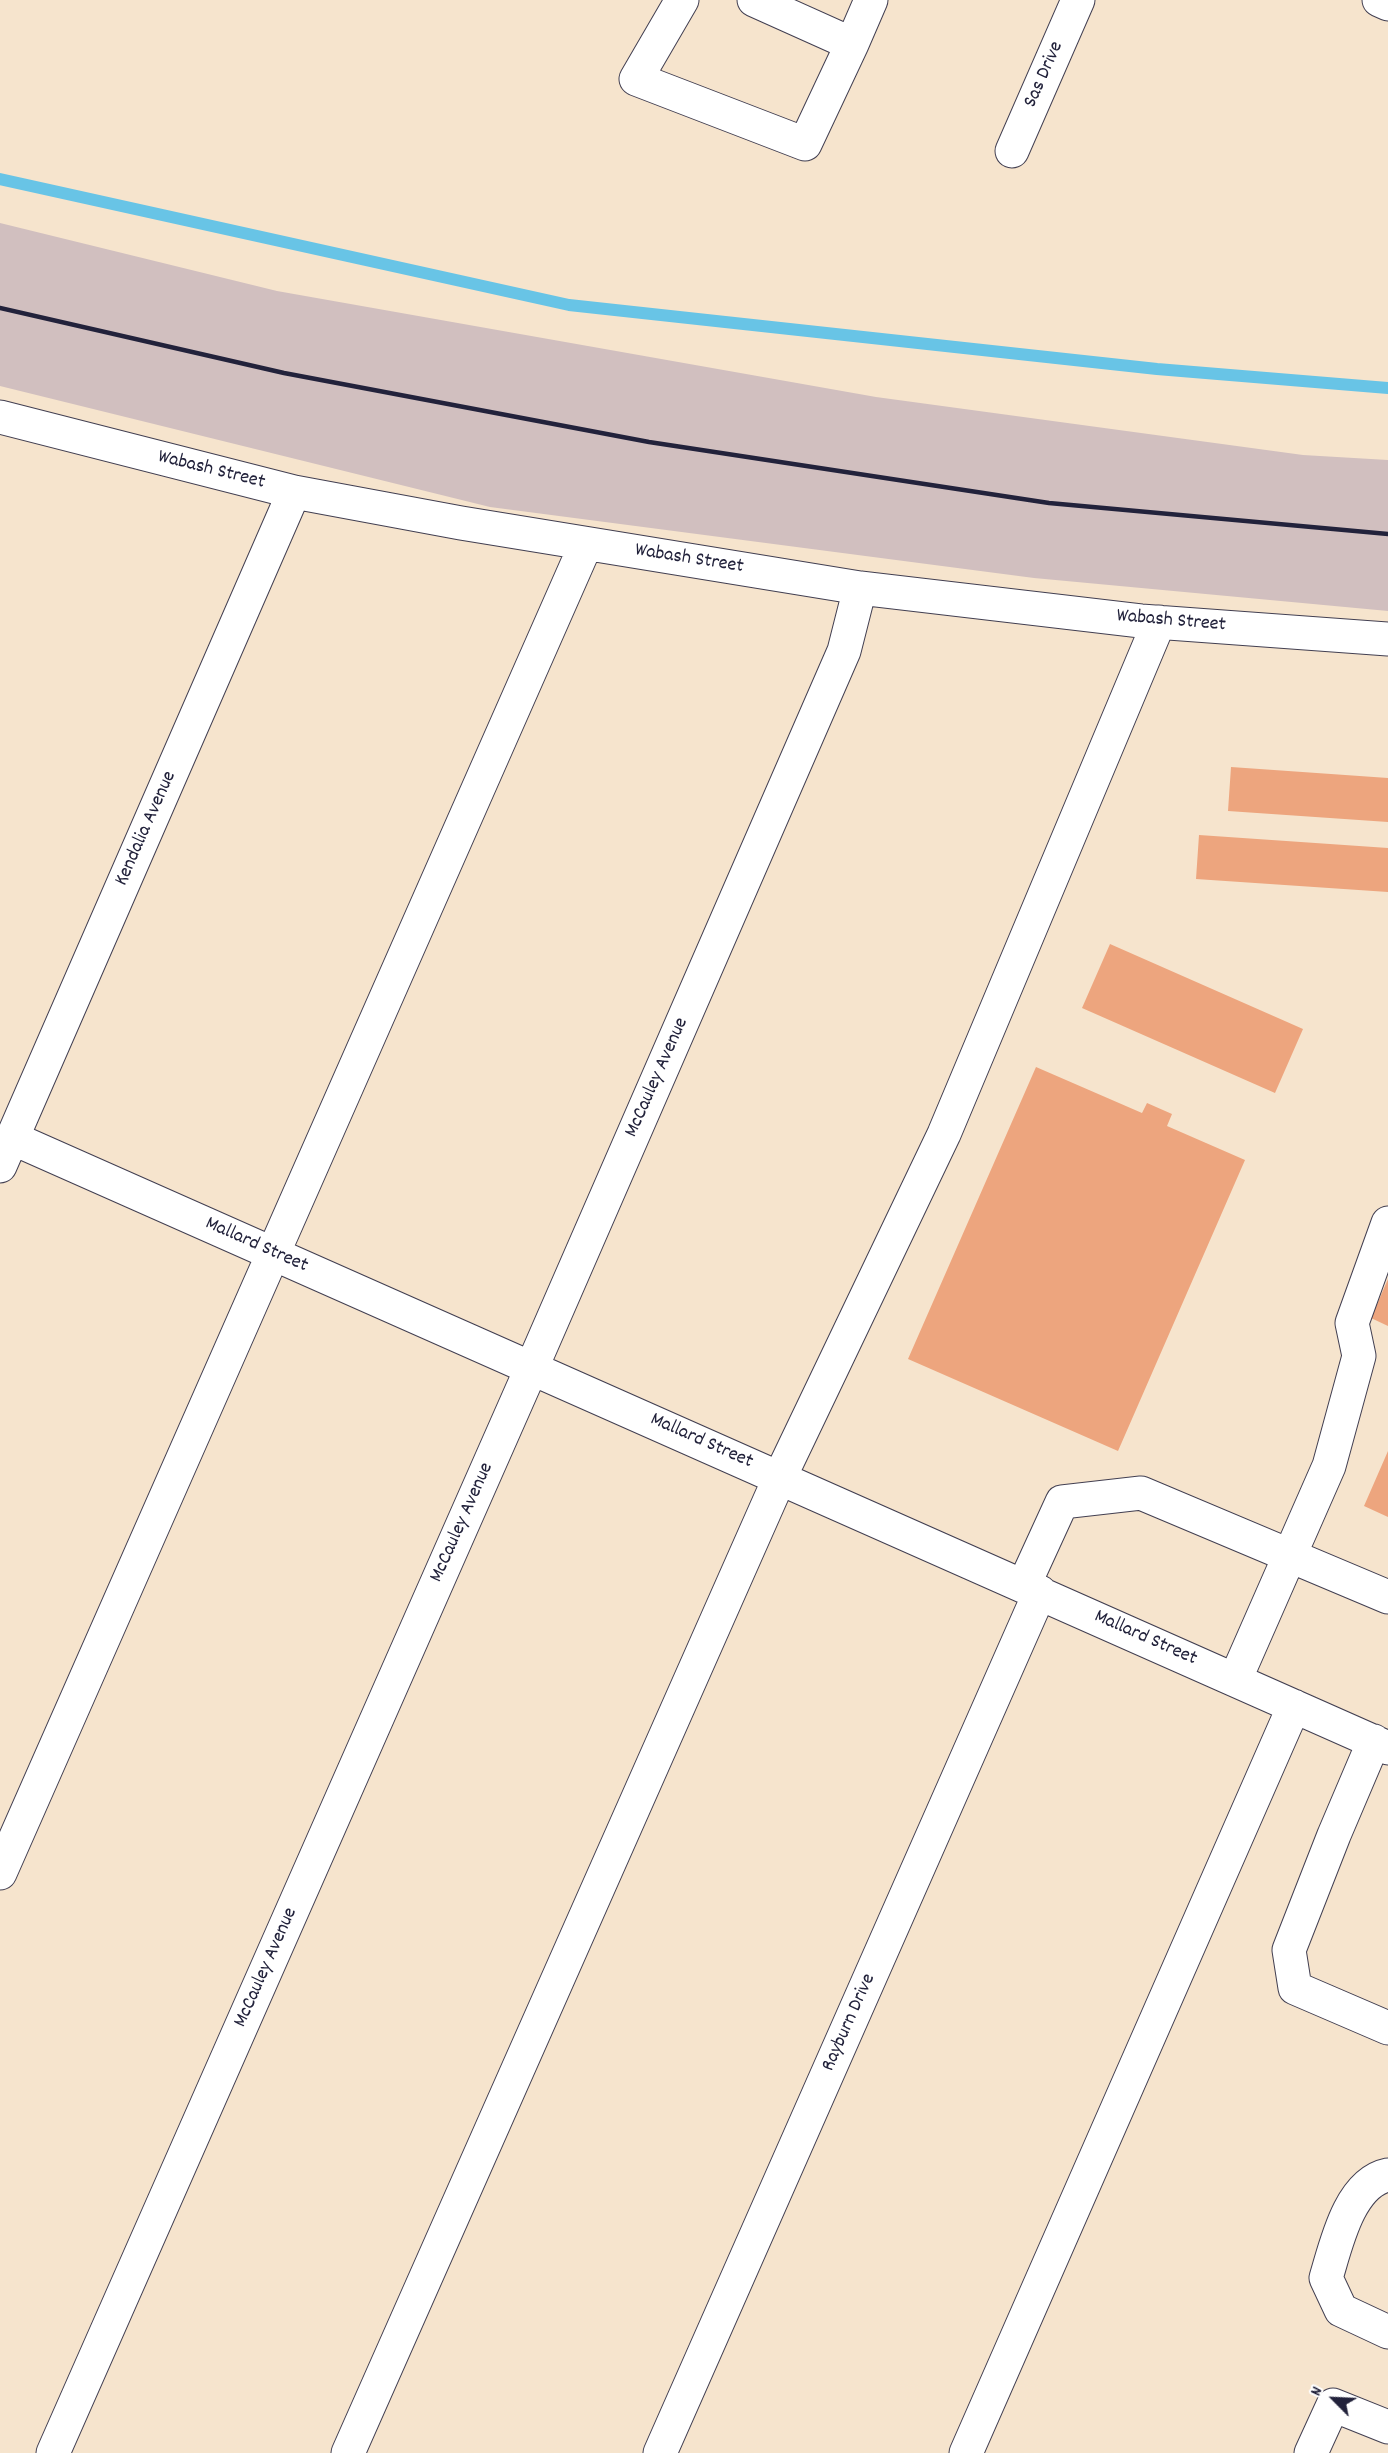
<!DOCTYPE html>
<style>
body{margin:0}
#map{position:relative;width:1388px;height:2453px;overflow:hidden;background:#f6e4cd;font-family:Dekko,sans-serif}
canvas{display:block}
.north{position:absolute;left:1304px;top:2369px;width:60px;height:60px;-webkit-text-stroke:4px #fff;paint-order:stroke;rotate:294deg;font-size:16px;font-weight:700;line-height:24px;text-align:center;color:#22223b}
.north::after{content:'';display:block;margin:auto;width:21px;height:27px;background:#22223b;clip-path:polygon(50% 0,100% 100%,50% 72%,0 100%)}
</style>
<div id="map">
<canvas width="1388" height="2453"></canvas>
<div class="north">N</div>
</div>
<script>
const context = document.querySelector('canvas').getContext('2d');
context.lineJoin = 'round';
function paint(path, color) {
  context.fillStyle = color;
  context.fill(path, 'evenodd');
}
function strokePath(path, color, width, dash) {
  context.strokeStyle = color;
  context.lineWidth = width;
  context.lineCap = dash ? 'butt' : 'round';
  context.setLineDash(dash || []);
  context.stroke(path);
}
function drawText(font, color, halo, rows, align = 'center') {
  context.font = font + ' Dekko,sans-serif';
  context.lineWidth = 4.5;
  context.setLineDash([]);
  context.textBaseline = 'middle';
  context.strokeStyle = halo;
  context.fillStyle = color;
  for (const [text, x, y, turn = 0] of rows) {
    context.save();
    context.translate(x, y);
    context.rotate((+turn || 0) * Math.PI / 180);
    context.textAlign = isNaN(turn) ? turn : align;
    if (halo) context.strokeText(text, 0, 0);
    context.fillText(text, 0, 0);
    context.restore();
  }
}
paint(new Path2D(`
 M0,223L277,291L876,397L1303,455L1388,460V611L1034,578L490,507L0,386Z`), '#d1bfbf');
strokePath(new Path2D(`
 M0,179L569,305L1157,369L1388,388`), '#68c4e6', 12);
paint(new Path2D(`
 M1231,767L1388,778V822L1228,811Z
 M1199,835L1388,848V892L1196,879Z
 M1110,944L1303,1029L1275,1093L1082,1008Z
 M1036,1067L1142,1113L1147,1103L1172,1114L1167,1126L1245,1160L1118,1451L908,1359Z
 M1388,1279V1326L1371,1318Z
 M1388,1451V1517L1364,1506Z`), '#eda57e');
const minor = new Path2D(`
 M682,0L636,79L805,144L852,44L754,0
 M1379,0L1388,4
 M852,44L871,0
 M1012,151L1078,0
 M0,417L294,492L461,523L860,588L1141,621L1388,639
 M12,1138L1388,1748
 M0,1166L294,492
 M1024,1585L1062,1502L1141,1493L1388,1597
 M1235,1680L1329,1466L1359,1356L1352,1323L1388,1223
 M1374,1741L1334,1835L1289,1950L1295,1988L1388,2028
 M0,1873L586,544
 M1388,2175C1349,2183 1336,2245 1326,2278L1341,2310L1388,2332
 M53,2453L532,1367L844,651L860,588
 M348,2453L780,1477L944,1134L1159,622
 M660,2453L1040,1592
 M966,2453L1294,1706
 M1311,2453L1333,2405L1388,2427`);
strokePath(minor, '#423f51', 35);
strokePath(minor, '#fff', 33);
strokePath(new Path2D(`
 M0,308L284,373L649,442L1049,503L1388,534`), '#22223b', 4.5);
drawText('20px', '#22223b', '#fff', [
 ["Sas Drive",1045,75,-66],
 ["Wabash Street",211,471,14],
 ["Wabash Street",689,560,9],
 ["Wabash Street",1171,622,5],
 ["Kendalia Avenue",147,829,-66],
 ["McCauley Avenue",658,1078,-66],
 ["Mallard Street",256,1246,24],
 ["Mallard Street",701,1442,24],
 ["McCauley Avenue",463,1523,-66],
 ["Mallard Street",1145,1639,24],
 ["McCauley Avenue",267,1968,-66],
 ["Rayburn Drive",850,2023,-66]
]);
</script>
